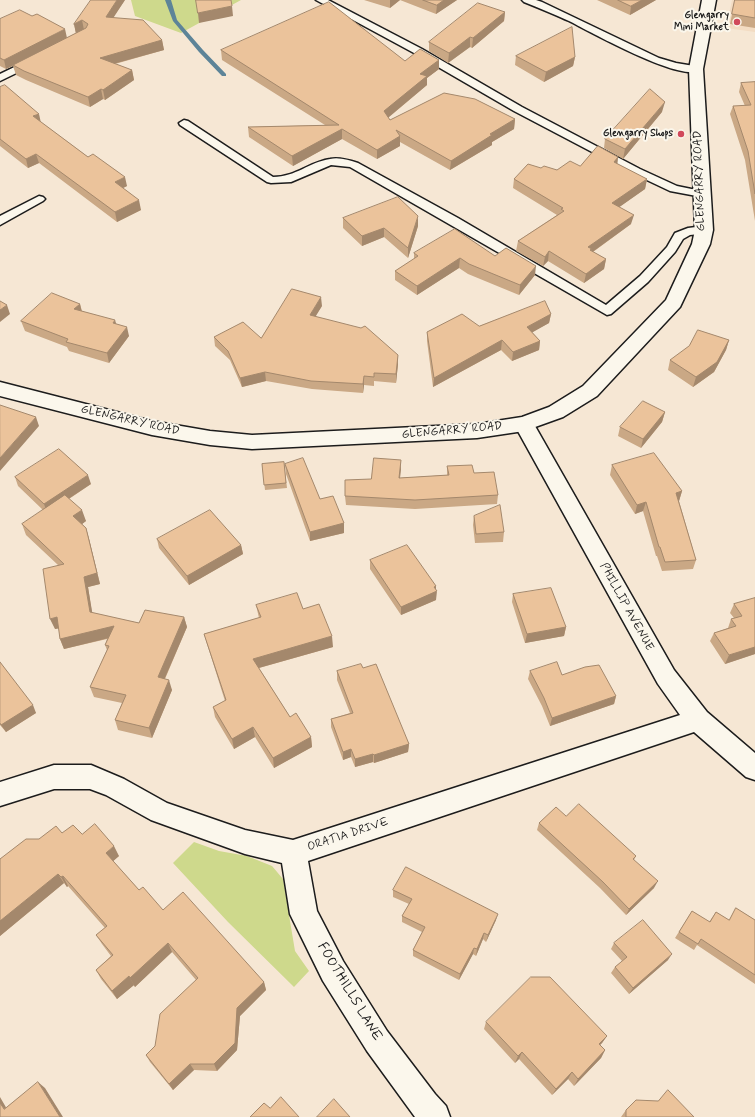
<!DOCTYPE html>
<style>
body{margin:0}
canvas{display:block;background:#f6e7d4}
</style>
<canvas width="755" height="1117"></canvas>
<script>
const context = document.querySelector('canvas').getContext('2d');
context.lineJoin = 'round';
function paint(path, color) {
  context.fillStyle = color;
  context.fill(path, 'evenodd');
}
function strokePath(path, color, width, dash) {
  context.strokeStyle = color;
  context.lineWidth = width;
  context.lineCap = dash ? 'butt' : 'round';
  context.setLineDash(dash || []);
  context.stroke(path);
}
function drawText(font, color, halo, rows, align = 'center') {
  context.font = font + ' Mynerve,sans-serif';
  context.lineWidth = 4;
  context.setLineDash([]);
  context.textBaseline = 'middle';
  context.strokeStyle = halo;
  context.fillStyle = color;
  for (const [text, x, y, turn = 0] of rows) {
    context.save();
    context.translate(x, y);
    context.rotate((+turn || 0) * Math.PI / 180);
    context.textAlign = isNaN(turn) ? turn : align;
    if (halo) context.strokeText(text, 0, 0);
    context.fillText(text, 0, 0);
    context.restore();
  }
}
paint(new Path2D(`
 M732,0H755V32L726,28Z`), '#f3dcc3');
paint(new Path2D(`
 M131,0H241L181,33L135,16Z
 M194,842L219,851L247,856L272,866L283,879L295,951L309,971L294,987L228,922L173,863Z`), '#ced98c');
paint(new Path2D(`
 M165,0H171L177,20L203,50L226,74V76H222L199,52L173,21Z`), '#5d8498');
const service = new Path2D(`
 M316,0H328L422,49L522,107L640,169L677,186L706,192L708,194L706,196L702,197L670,191L632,173L514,111L414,53Z
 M522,0H536L542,2L659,58L676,63L700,67L701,69C687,86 587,30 569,21C554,14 539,8 524,2Z
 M33,58L37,59L38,61L37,63L0,81V74Z
 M184,120L188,121L273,177C296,177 309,162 330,159C339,157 349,160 358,163L458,218L606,305L640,276L667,247L675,233L688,228L704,226L708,227L710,230L708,233L690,235L683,239L675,252L648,282L611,314L607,315L350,167L331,165L291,182L271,183L267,182L180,125L179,123Z
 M39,196L43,197L45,199L43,201L0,225V216Z`);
const minor = new Path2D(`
 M524,417L531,419L674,670L707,712L755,753V780L746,777L694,732L308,861L317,911L343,961L387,1031L435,1094L446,1106L450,1117H415L367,1051L323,981L290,914L282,863L245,854L151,820L106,795L90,789H54L0,806V782L54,765H91L124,779L167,803L245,830L293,840L680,715L658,684L514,424L517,419Z`);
const secondary = new Path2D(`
 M702,0H716L703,69L713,230L710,244L680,307L597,396L563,417L524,431L477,438L252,449L210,445L152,435L0,396V382L152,421L210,431L252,435L477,424L522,417L549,407L583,386L666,300L692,244L695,230L689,69Z`);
strokePath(service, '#1c1c1c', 3);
strokePath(minor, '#1c1c1c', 3);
strokePath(secondary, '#1c1c1c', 3);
paint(service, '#fbf7ec');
paint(minor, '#fbf7ec');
paint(secondary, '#fbf7ec');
paint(new Path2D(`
 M125,0L113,17L162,40L164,50L115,64L132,70L134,80L105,100L103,99L90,107L26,80L16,75L13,66L6,69L0,66V19L67,38L76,33L74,24Z
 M364,0H457L436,14L400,0L390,8Z
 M597,0H656L630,15Z
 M735,0H755V28L730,24Z
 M505,12L504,21L472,48L470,47L448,63L429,51V42Z
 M221,50L405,61L439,60V69L427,78V85L388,118L390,120L515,119L514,129L492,142V145L450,170L400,142V146L377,159L342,139L293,166L249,137L248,127L325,125L222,60Z
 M516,56L575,57L573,66L544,82L515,65Z
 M755,82V221L745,160L730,114L733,106H745L739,92L741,83Z
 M0,87L41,122L127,186L123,188L141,210L117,222L39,163L28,168L0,146Z
 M662,112L623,159L604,148L605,139Z
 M618,157L617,164L647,179L645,189L619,207L631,224L593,252L606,259L604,269L584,283L548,261L543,266L516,251L518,241L557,215L513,188L514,179L541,168L557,170L580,166Z
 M343,218L418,226L408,258L384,237L362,246L343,228Z
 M414,253L495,256L535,275L519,295L468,274L459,268L417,295L395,280V271L414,259Z
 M80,304L82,311L116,324L129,336L109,363L69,351L67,347L25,331L21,321Z
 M322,306L315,316L398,355V364L396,383L374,381V386L364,385L363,393L312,389L266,381L242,387L230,360L215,346L214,337L261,338Z
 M551,314L549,323L532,332L540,341L539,350L512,361L501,350L433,387L427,341V332L479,326Z
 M729,340L726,350L714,372L693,387L668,370L670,360Z
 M665,412L662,422L641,448L618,436L620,427Z
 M401,460L400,478L447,475V466L474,473L498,495L497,504L415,509L346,505L345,496Z
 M284,462L287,488L265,490L262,464Z
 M285,464L344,523V533L310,541L286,474Z
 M612,465L682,491L679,501L696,560L693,569L662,571L657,556H656L643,511L635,514L610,475Z
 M15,477L91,484L69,499L86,521L82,524L86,528L89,539L100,584L88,587L92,613L139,623L184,617L187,627L165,679L172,690L152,738L118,730L115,720L122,703L94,697L90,687L107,650L105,645L107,639L64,649L60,639L59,628L55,629L58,565L26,535L22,524L43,510L18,486Z
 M474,516L504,532L503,542L475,543L473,525Z
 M157,539L241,545L243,554L189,585L159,548Z
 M370,560L436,586V600L401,615L370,569Z
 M513,594L566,627L564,636L525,643L512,602Z
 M755,598V654L725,664L710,641L714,633L728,628L731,619L734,618L730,613L734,604Z
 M256,605L303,609L333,647L259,668L290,717L311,737L312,747L274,768L255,737L234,749L215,717L213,707L225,701L207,644L204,634L259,618Z
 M0,662L36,713L6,732L0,725Z
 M363,668L409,744L408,752L374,763L373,762L355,767L351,757L343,760L331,727V719L350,713L337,680V671Z
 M530,671L562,675L616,696L614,704L550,726L542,706L528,679Z
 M566,816L636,856L634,860L654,888L626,915L600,888L537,830L539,823Z
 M62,833L82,834L119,856L113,861L139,890L163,910L264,982L266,990L240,1016L237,1050L217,1071L194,1070L173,1090L150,1062L146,1055L155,1046L196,980L172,952L135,987L134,985L117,999L101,979L96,970L111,956L102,944L96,935L105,928L68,886L67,887L64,883L0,936V859L39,839Z
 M393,890L496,920L486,942L483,939L476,956L473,954L459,980L413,956V950L422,932L402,922V916L409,904L393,897Z
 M736,908L755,920V984L697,945L694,950L675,938L692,911L709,922L716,912L729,920Z
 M614,943L668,960L629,994L611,973L615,967L622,961L611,949Z
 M486,1022L607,1036L602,1043L600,1045L605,1050L601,1058L574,1086L568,1079L552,1095L519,1059L515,1063L484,1029Z
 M626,1110L694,1117H621Z`), '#caa885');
paint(new Path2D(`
 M117,0H125L108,26L106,17Z
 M390,0H400L390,8Z
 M444,0H457L436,14L437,5Z
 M642,0H656L630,15L631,6Z
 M232,6L233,16L199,23L198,13Z
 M505,12L504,21L472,48L473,38Z
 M82,20L84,30L76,34L74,24Z
 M65,29L67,38L6,69L4,60Z
 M470,37V47L448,63L449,53Z
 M162,40L164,50L102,67L100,58Z
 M575,57L573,66L544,82L546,72Z
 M439,60V69L427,78V85L384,121V111L420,74Z
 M132,70L134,80L105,100L103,90Z
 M101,89L103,99L90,107L88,97Z
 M665,102L662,112L623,159L625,149Z
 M39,114L41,123L33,116Z
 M515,119L514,129L492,142V145L450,170L451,161L490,134Z
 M342,129V139L293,166L292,156Z
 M400,136V146L377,159V150Z
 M36,154L39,163L28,168L26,159Z
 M618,157L617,167L614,162Z
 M125,177L127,186L117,191L115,182Z
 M647,179L645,189L611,213L612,203Z
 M139,200L141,210L117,222L115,212Z
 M634,215L631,224L591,253L588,247Z
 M418,216V226L408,258V248Z
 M384,228V237L362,246V236Z
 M549,251L548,261L543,266L545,257Z
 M460,258L459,268L417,295V286Z
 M606,259L604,269L584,283L586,274Z
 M536,266L535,275L519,295L520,285Z
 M321,297L322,306L311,324L310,315Z
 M80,304L82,313L74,309Z
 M7,305L10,314L0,322V310Z
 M551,314L549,323L526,336L527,327Z
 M115,320L118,329L113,323Z
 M127,327L129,336L109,363L107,353Z
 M502,340L501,350L433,387L434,378Z
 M729,340L726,350L714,372L693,387L696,377Z
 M540,341L539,350L512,361L513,352Z
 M398,355V364L396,383V374Z
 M265,372L266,381L242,387L240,378Z
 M364,376V385L363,393V384Z
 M665,412L662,422L641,448L643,439Z
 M36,417L39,426L0,471V458Z
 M401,460V469L399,487V478Z
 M88,475L91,484L47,513L44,504Z
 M682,491L679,501L673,502L676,493Z
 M646,502L643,511L635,514L637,505Z
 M82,510L86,521L77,528L73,516Z
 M344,523V533L310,541V532Z
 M86,528L89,539L100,584L88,587L94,623L90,612L84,577Z
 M241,545L243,554L189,585L187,576Z
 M436,586V592L437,591L436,600L401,615V607L434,587Z
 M57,617L61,628L55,629L50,619Z
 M184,617L187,627L161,687L158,677Z
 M114,626L117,636L64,649L60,639Z
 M566,627L564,636L525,643L527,634Z
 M332,636L333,647L255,669L253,659Z
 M755,647V654L725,664L729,655Z
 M169,680L172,690L152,738L149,728Z
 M616,696L614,704L550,726L552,718Z
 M33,705L36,713L6,732L1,725Z
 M253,727L255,737L234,749L232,739Z
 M311,737L312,747L274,768L273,758Z
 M409,744L408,752L374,763V755Z
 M351,749V757L343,760V752Z
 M373,754V762L355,767V759Z
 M114,846L119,856L111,863L106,853Z
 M58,874L64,883L0,936V921Z
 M63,876L68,886L67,887L61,877Z
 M658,881L654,888L626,915L629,909Z
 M498,914L496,920L486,942L488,935Z
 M484,933L483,939L476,956L477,949Z
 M168,943L172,952L135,987L130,978Z
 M474,948L473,954L459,980L460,974Z
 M672,954L668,960L629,994L633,988Z
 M129,976L134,985L117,999L112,991Z
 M264,982L266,990L240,1016L237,1050L217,1071L214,1064L237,1008Z
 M607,1036L602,1043L594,1051L599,1044Z
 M605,1050L601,1058L574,1086L578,1079Z
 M522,1052L519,1059L515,1063L518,1056Z
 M190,1064L194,1070L173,1090L169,1084Z
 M572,1072L568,1079L552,1095L556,1089Z
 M38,1082L45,1088L63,1117H60Z
 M0,1097L11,1116L4,1109L0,1103Z`), '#a4886c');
const building = new Path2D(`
 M91,0H117L106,17L143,20L162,40L100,58L132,70L103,90L101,89L88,97L24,71L13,65L86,28L88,24L82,20L74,24Z
 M196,0H231L232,6L198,13Z
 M423,0H444L437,5Z
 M618,0H642L631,6Z
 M735,0H755V18L732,14Z
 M329,2L405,61L420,49L439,60L420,74L427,76L384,111L390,120L444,93L475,99L515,119L490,134L492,135L451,161L396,130L400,136L377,150L342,129L292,156L248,127L339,125L221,50Z
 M478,3L505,12L473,38L470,37L449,53L429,42Z
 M20,10L32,16L37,14L65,29L4,60L0,58V19Z
 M572,27L575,57L546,72L516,56Z
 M755,82V194L748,151L733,106L751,105L741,83Z
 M5,85L39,114L33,116L88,157L93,154L125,177L115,182L139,200L115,212L36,154L26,159L0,139V87Z
 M650,89L665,102L625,149L605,139Z
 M598,146L618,157L614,162L647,179L612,203L634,215L588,247L592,249L590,250L606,259L586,274L549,251L545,257L518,241L564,211L561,209L563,208L514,179L528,164L541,168L544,166L557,170L570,161L580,166Z
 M398,197L418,216L408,248L384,228L362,236L343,218Z
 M455,229L495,256L506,248L536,266L520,285L469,264L460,258L417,286L395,271L418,256L414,253Z
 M292,289L321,297L310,315L361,328L365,326L398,355L396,374L374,373V377L364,376L363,384L311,381L265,372L240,378L228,351L214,337L243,322L261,338Z
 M52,293L80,304L74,309L115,320L113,323L127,327L107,353L66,342L68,339L21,321Z
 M0,301L7,305L0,310Z
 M545,301L551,314L527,327L540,341L513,352L502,340L434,378L427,332L462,314L479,326Z
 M698,330L729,340L717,362L696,377L670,360L689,346Z
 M643,401L665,412L643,439L620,427Z
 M0,405L36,417L0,458Z
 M59,449L88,475L44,504L15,477Z
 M654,453L682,491L676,493L696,560L665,562L660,547H659L646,502L637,505L612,465Z
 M303,458L320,499L333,496L344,523L310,532L285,464Z
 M374,458L401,460L399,478L449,475L447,466L472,465L474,473L494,472L498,495L415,500L345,496V480L371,479Z
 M284,462L286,483L264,485L262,464Z
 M65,495L82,510L73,516L86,528L97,573L84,577L90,612L139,623L145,610L184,617L158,677L169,680L149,728L115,720L126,695L90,687L109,646L105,645L114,626L60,639L57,617L50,619L43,569L64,564L22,524Z
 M500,505L504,532L476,534L474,516Z
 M210,510L241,545L187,576L157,539Z
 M407,545L436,586L434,587L437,591L401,607L370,560Z
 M551,588L566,627L527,634L513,594Z
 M297,593L303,609L319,604L332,636L253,659L290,717L296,713L311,737L273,758L253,727L232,739L213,707L226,700L204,634L261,617L256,605Z
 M755,598V647L729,655L714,633L736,626L731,619L742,616L734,604Z
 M0,662L33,705L1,725L0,723Z
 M557,662L562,675L585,667L599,665L616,696L552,718L544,698L530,671Z
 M361,664L363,668L376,664L409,744L374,755L373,754L355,759L351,749L343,752L331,719L353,713L337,671Z
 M579,804L636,856L633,859L658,881L629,909L603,882L539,823L556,807L566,816Z
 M95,824L114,846L106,853L139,890L143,887L163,910L183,892L264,982L237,1008L235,1043L214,1064H190L169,1084L146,1055L155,1046L160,1014L198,978L168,943L130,978L129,976L112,991L96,970L113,955L96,935L107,926L63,876L61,877L58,874L0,921V859L26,839H39L56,826L62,833L73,825L82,834Z
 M406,867L498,914L488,935L484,933L477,949L474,948L460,974L413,950L425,927L402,916L412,899L393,890Z
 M736,908L755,920V975L701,939L698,944L679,932L692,911L710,922L716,912L729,920Z
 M643,920L672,954L633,988L615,967L627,957L614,943Z
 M531,977H550L607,1036L599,1044L605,1050L578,1079L572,1072L556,1089L522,1052L518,1056L486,1022Z
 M38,1082L60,1117H0V1103L4,1109Z
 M668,1090L694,1117H626V1110L636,1100L658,1101Z
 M281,1097L299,1117H250L264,1103L270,1108Z
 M334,1099L350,1117H317Z`);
paint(building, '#ebc39b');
strokePath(building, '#a4886c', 1);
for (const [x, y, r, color] of [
 [737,22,4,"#d1495b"],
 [681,134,4,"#d1495b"]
]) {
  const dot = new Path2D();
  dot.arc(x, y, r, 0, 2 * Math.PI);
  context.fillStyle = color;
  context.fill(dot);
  strokePath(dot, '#fbf7ec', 1.5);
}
drawText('bold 10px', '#1c1c1c', '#fbf7ec', [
 ["Glengarry",729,16],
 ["Mini Market",729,28],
 ["Glengarry Shops",673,134]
], 'right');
drawText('12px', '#1c1c1c', '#fbf7ec', [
 ["GLENGARRY ROAD",700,181,-92],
 ["GLENGARRY ROAD",130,421,13],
 ["GLENGARRY ROAD",452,431,-5],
 ["PHILLIP AVENUE",626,607,61],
 ["ORATIA DRIVE",348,835,-18]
]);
drawText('14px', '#1c1c1c', '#fbf7ec', [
 ["FOOTHILLS LANE",349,992,59]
]);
</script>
